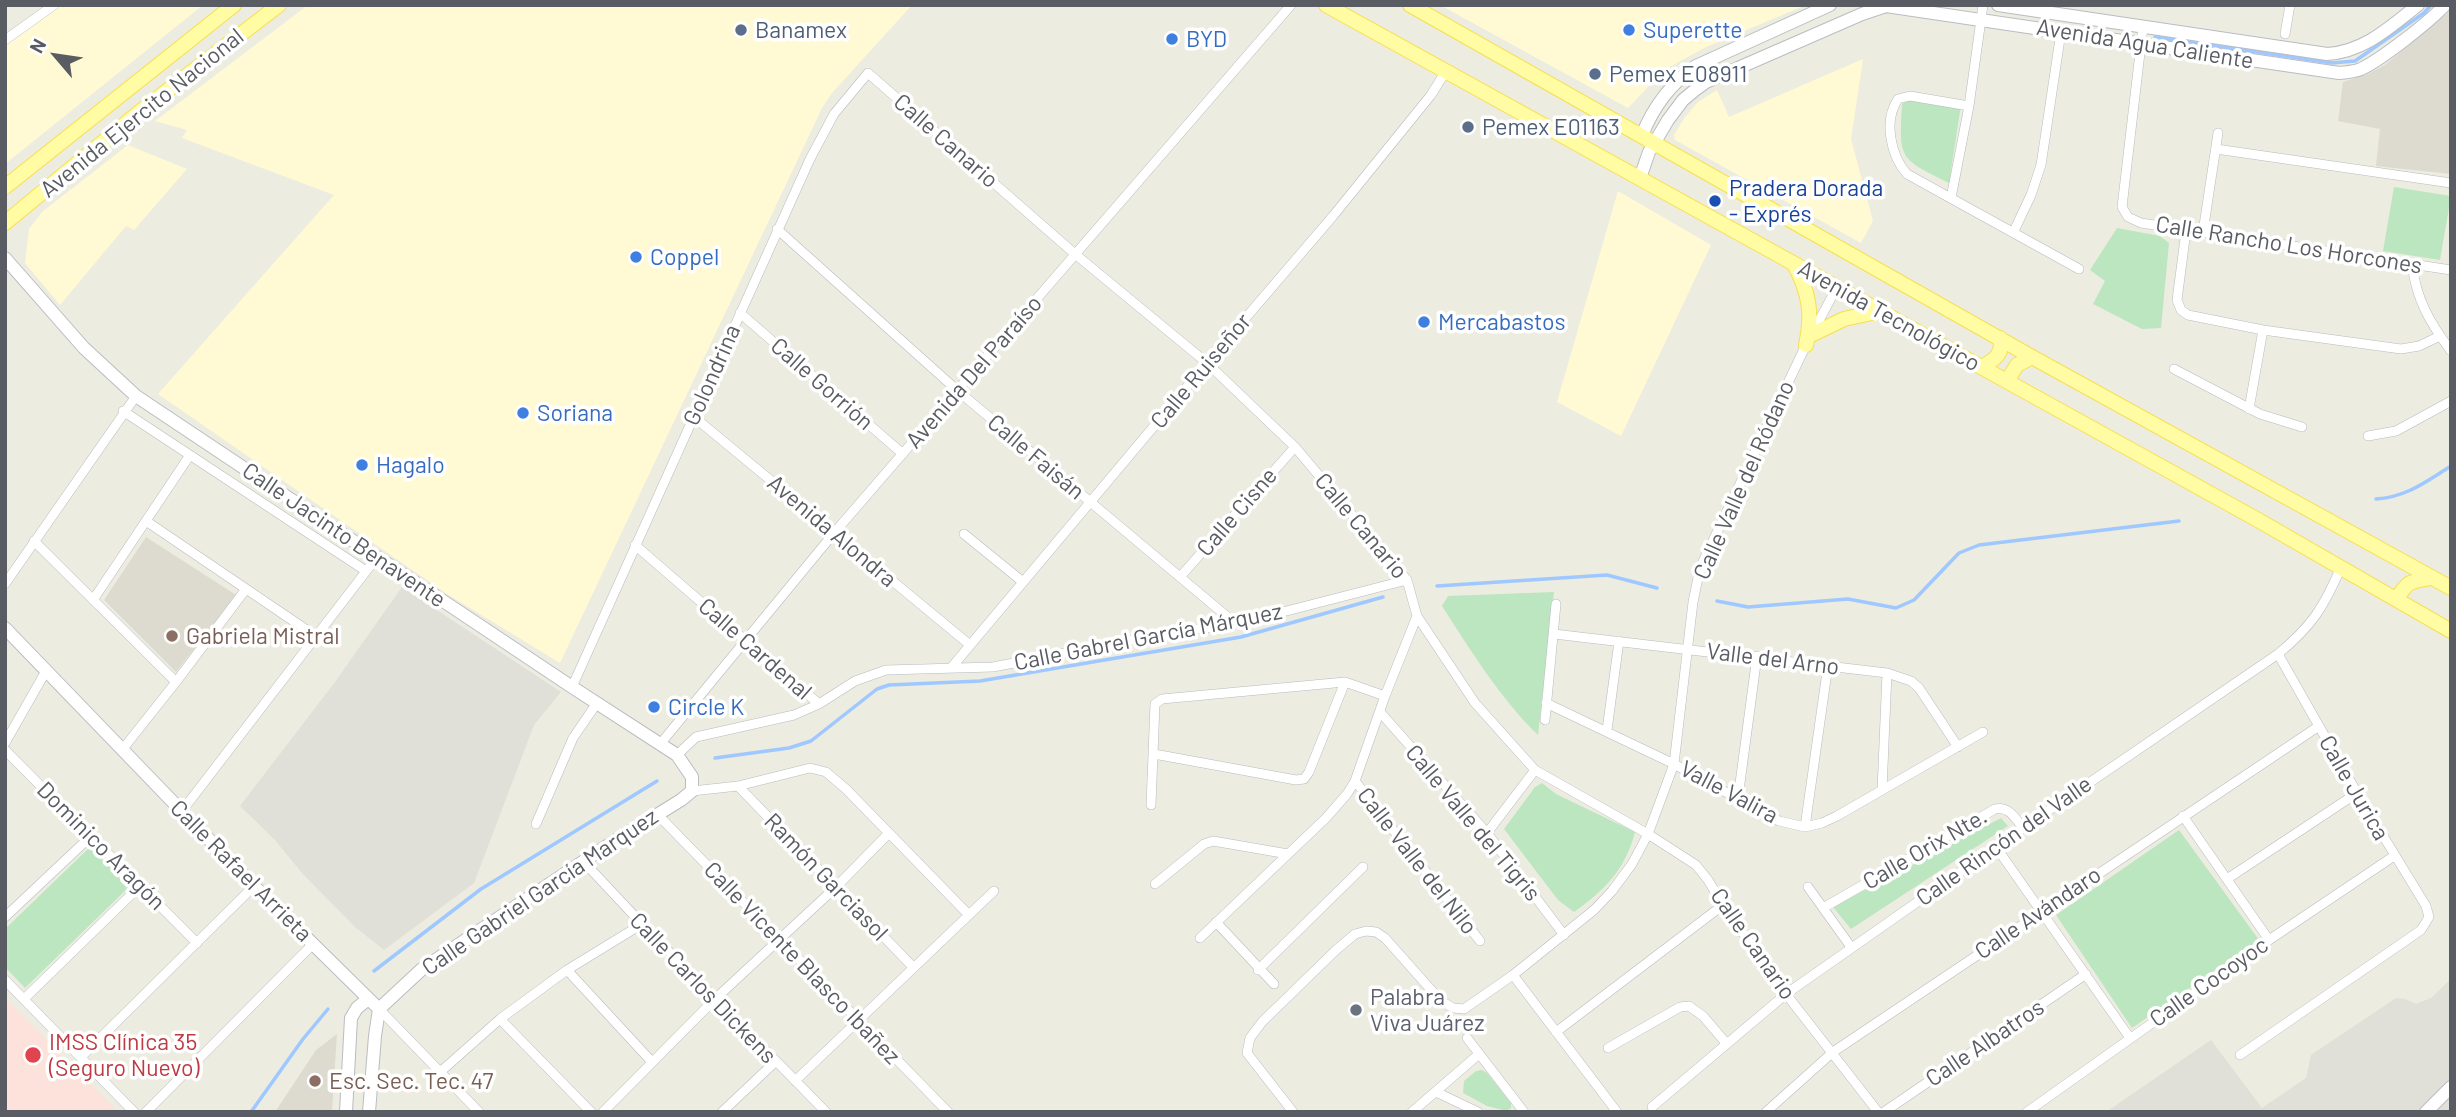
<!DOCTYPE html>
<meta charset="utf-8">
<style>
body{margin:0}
#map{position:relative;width:2456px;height:1117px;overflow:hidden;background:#edece0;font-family:Barlow,sans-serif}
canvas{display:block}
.frame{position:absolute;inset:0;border:7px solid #595c62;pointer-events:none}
.north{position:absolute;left:21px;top:21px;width:70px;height:70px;-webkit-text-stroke:5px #fff;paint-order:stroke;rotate:299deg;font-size:19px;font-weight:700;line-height:28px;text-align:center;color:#595c62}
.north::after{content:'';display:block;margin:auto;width:24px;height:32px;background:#595c62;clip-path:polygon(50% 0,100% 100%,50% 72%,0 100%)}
</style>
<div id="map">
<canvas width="2456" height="1117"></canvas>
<div class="frame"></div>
<div class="north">N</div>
</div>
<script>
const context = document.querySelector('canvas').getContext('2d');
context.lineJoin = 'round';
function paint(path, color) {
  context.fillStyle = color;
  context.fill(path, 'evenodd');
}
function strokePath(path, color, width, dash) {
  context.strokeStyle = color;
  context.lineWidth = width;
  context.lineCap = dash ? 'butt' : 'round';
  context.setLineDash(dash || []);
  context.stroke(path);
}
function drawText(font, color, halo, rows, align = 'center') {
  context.font = font + ' Barlow,sans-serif';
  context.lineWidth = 7;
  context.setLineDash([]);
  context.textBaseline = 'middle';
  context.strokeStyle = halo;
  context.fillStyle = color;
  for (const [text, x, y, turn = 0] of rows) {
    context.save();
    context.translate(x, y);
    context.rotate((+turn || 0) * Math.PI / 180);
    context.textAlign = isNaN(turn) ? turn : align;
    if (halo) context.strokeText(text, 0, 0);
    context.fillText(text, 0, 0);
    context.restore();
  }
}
paint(new Path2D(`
 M60,5H203L5,164V46Z
 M308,5H912L832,93L822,108L560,663L447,594L158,394L334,195L182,138L187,130L155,121Z
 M1440,5H1806L1704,48L1664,70L1628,108Z
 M1863,59L1851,139L1873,221L1861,243L1675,140L1674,135L1685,117L1698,102L1717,90L1729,117Z
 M128,145L187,169L134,230L126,226L60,305L25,263L29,229L42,212Z
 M1618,191L1711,245L1621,436L1557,402Z`), '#fffad3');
paint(new Path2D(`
 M402,587L561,692L534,725L474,883L384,950L355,927L302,873L275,840L240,806L335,682Z
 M2451,979V1112H2106L2211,1040L2262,1108L2306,1078L2311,1055L2396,998L2405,999L2416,1004L2431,998Z`), '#e0dfd8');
paint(new Path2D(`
 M2451,10V174L2376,166L2380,129L2338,121L2343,82L2368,74L2385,65Z
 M146,537L236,595L176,672L104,600Z
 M337,1034L332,1112H275L316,1050Z`), '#dddbcf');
paint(new Path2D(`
 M5,998L118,1112H5Z`), '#fce2da');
paint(new Path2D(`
 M1911,99L1961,105L1949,183C1899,158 1899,160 1902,104Z
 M2394,187L2451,196L2440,260L2383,251Z
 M2117,228L2160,236L2169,243L2161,328L2142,329L2093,304L2105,281L2090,270Z
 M1554,592L1538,735C1500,698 1471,651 1442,606L1448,596Z
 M1542,783L1556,794L1635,832C1625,870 1605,890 1574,912L1558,900L1504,829L1535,787Z
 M2001,818L2008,826L1851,929L1833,907Z
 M2179,830L2259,940L2132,1028L2056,915Z
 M90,847L129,887L25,988L5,967V929Z
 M1482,1070L1487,1073L1511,1103V1108L1507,1111L1487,1106L1463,1093L1464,1081L1476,1071Z`), '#bbe6c0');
strokePath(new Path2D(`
 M2155,37L2332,63L2355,61L2424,13L2431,5
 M2376,499C2407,497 2425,482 2451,466
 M1437,586L1607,575L1657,588
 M1717,601L1748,607L1848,599L1896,608L1914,600L1959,553L1979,545L2179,521
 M715,758L789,748L811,741L877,689L889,685L980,681L1241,637L1383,597
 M374,971L481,889L657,781
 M251,1112L303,1039L328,1009`), '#9ec8ff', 3.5);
const street = new Path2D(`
 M2143,27L2122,207L2128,217L2141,223L2451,270
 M2285,34L2290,5
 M5,40L54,5
 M1969,106L1910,96L1898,99C1883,121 1891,156 1907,174L2079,269
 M2216,149L2451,183
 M1951,198L1969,106L1983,5
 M777,229L958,391L1236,624
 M2014,231L2031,195L2041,165L2061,32
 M2186,231L2177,300L2181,310L2188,315L2263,330L2401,349L2419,346L2440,336
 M2203,232L2218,133
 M2412,264C2416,299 2430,323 2451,351
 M740,313L903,454
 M2174,369L2260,414L2302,427
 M2249,409L2263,330
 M123,411L366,571
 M694,417L970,645
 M2368,436L2396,431L2451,401
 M146,521L317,637
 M964,534L1023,582
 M34,541L176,682
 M635,545L819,704
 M1180,577L1295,447
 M5,584L136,396
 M93,600L190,455
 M1554,634L1887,673L1911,681L1919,688L1958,747
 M951,668L1207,363L1333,216L1431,95L1446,71
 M572,687L810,159L834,114L868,73L1075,254L1207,363L1295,447L1407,580L1417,616L1475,703L1535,770L1648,834L1696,865L1708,880L1723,905L1786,994L1878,1112
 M1546,703L1674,764L1779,821L1805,827L1822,823L1837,816L1983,732
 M1380,712L1487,833L1564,935
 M1545,720L1556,604
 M1607,730L1619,641
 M5,743L46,671
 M661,743L834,533L1291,5
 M5,750L197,943
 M122,750L176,682L246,589
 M1154,754L1296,780L1304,779L1309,772L1345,682
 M677,755L696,737L794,715L819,704L855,681L886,670L993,667L1173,632L1236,624L1407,580
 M1355,781L1480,941
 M738,786L913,967
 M1882,790L1887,673
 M692,791L738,786L810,768L826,772L846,789L969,915
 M1738,798L1757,656
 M1151,805L1155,704L1162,699L1345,682L1385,696
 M182,811L377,557
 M657,814L948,1112
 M2183,816L2269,940
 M536,824L573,738L597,703
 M1805,827L1828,665
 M1487,833L1535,770
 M1996,847L2130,1038
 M583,861L642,924L826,1112
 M2227,879L2357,793
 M1155,884L1204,844L1213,841L1288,854
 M1808,887L1851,947
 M1823,908L1995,809C2009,806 2015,818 2023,828
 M5,917L90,837
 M1216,922L1274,984
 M1200,938L1326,818L1347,794L1355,781L1385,696L1417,616
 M567,970L652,1062
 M1258,970L1363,867
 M1513,975L1617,1112
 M5,980L134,1112
 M24,999L141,885
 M379,1009L479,1112
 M500,1019L591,1112
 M1556,1032L1723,905
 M1467,1038L1524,1112
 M1608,1048L1680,1007L1689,1006L1703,1016L1726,1043
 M2240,1055L2421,930L2429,917L2426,906L2357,793L2278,654
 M81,1057L254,886
 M439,1073L500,1019L567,970L642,924
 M795,1081L994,891
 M1436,1092L1478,1112
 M1652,1107L1786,994L2023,828L2278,654C2312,626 2324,607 2341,567
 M146,1112L313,944
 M603,1112L715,999L836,887L888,834
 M722,1112L775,1062
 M1293,1112L1247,1053L1250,1038L1262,1022L1336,950L1355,934L1366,931L1376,932L1385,938L1441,1001L1453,1008L1464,1009L1513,975L1594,910L1612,891L1632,864L1648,834L1674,764L1693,602L1700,568L1806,345L1837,287
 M1412,1112L1479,1054
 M1766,1112L1833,1052L2319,726
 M1884,1112L2086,974
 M2027,1112L2269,940L2394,856`);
const secondary = new Path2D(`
 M1998,5L2327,54C2364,52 2390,27 2418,5
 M1642,135C1654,106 1670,84 1696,66L1830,5
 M1640,178L1649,152L1668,120L1683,100L1695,90L1706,82L1862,14L1886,6L2339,73C2347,72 2354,72 2361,69C2382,59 2429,22 2445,5
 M5,258L84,348L136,396L572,687L677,755L692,777V791L681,800L602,849L422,969L379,1009L375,1036L369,1112
 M5,628L254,886L379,1009
 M346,1112L351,1018L357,1008L368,999
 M2426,1112L2451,1087`);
const primary = new Path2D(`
 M1326,5L2258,520L2451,631
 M1410,5L2032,357L2451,588
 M5,187L234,5
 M5,223L142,110L279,5
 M1794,264C1809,291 1813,315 1806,345
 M1813,334L1844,319L1881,311
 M1982,367C1994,360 2004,354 2000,338
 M2007,381L2017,365L2032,357
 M2397,599C2407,581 2411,581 2431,578`);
strokePath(street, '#b8bac0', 10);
strokePath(secondary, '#b9bcc3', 14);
strokePath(primary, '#f8df4e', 16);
strokePath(street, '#fff', 9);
strokePath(secondary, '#fff', 12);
strokePath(primary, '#fffca3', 14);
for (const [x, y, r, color] of [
 [741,30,7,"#5c6f8a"],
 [1629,30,7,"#3f7fe0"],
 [1172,39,7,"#3f7fe0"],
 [1595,74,7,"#5c6f8a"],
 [1468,127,7,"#5c6f8a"],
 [1715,201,7,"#1a4fb4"],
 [636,257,7,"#3f7fe0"],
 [1424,322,7,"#3f7fe0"],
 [523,413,7,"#3f7fe0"],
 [362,465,7,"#3f7fe0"],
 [172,636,7,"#8d6e63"],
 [654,707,7,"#3f7fe0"],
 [1356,1010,7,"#6b7280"],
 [33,1055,9,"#e0444e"],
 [315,1081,7,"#8d6e63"]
]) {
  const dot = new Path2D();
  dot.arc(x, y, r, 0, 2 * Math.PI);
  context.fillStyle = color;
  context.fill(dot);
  strokePath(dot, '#fff', 2.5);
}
drawText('23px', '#4e5e75', '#fff', [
 ["Banamex",755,30],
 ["Pemex E08911",1609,74],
 ["Pemex E01163",1482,127]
], 'left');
drawText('23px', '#366cbe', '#fff', [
 ["Superette",1643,30],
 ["BYD",1186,39],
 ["Coppel",650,257],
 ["Mercabastos",1438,322],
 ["Soriana",537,413],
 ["Hagalo",376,465],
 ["Circle K",668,707]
], 'left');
drawText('23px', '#595c62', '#fff', [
 ["Avenida Agua Caliente",2145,44,9],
 ["Avenida Ejercito Nacional",142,113,-39],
 ["Calle Canario",946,141,41],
 ["Calle Rancho Los Horcones",2289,245,9],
 ["Avenida Tecnológico",1889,316,29],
 ["Calle Ruiseñor",1201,371,-50],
 ["Avenida Del Paraíso",974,372,-49],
 ["Golondrina",712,375,-66],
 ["Calle Gorrión",822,384,41],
 ["Calle Faisán",1036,457,40],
 ["Calle Valle del Ródano",1744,480,-66],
 ["Calle Cisne",1237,512,-49],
 ["Calle Canario",1361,526,50],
 ["Avenida Alondra",832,531,40],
 ["Calle Jacinto Benavente",344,535,34],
 ["Calle Gabrel García Márquez",1148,637,-11],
 ["Calle Cardenal",755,649,41],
 ["Valle del Arno",1773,659,7],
 ["Calle Jurica",2354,788,60],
 ["Valle Valira",1729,792,28],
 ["Calle Valle del Tigris",1473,823,50],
 ["Calle Rincón del Valle",2004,841,-35],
 ["Dominico Aragón",101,846,45],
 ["Calle Orix Nte.",1925,849,-30],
 ["Calle Valle del Nilo",1417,861,52],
 ["Calle Rafael Arrieta",241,871,45],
 ["Ramón Garciasol",826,877,46],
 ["Calle Gabriel García Marquez",540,892,-34],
 ["Calle Avándaro",2038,913,-34],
 ["Calle Canario",1753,944,55],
 ["Calle Vicente Blasco Ibañez",802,963,46],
 ["Calle Cocoyoc",2209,982,-35],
 ["Calle Carlos Dickens",703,988,46],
 ["Calle Albatros",1985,1043,-34]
]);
drawText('23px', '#164399', '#fff', [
 ["Pradera Dorada",1729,188],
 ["- Exprés",1729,214]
], 'left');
drawText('23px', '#785e54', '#fff', [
 ["Gabriela Mistral",186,636],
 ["Esc. Sec. Tec. 47",329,1081]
], 'left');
drawText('23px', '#5b616d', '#fff', [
 ["Palabra",1370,997],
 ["Viva Juárez",1370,1023]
], 'left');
drawText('23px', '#be3a42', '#fff', [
 ["IMSS Clínica 35",49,1042],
 ["(Seguro Nuevo)",49,1068]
], 'left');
</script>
